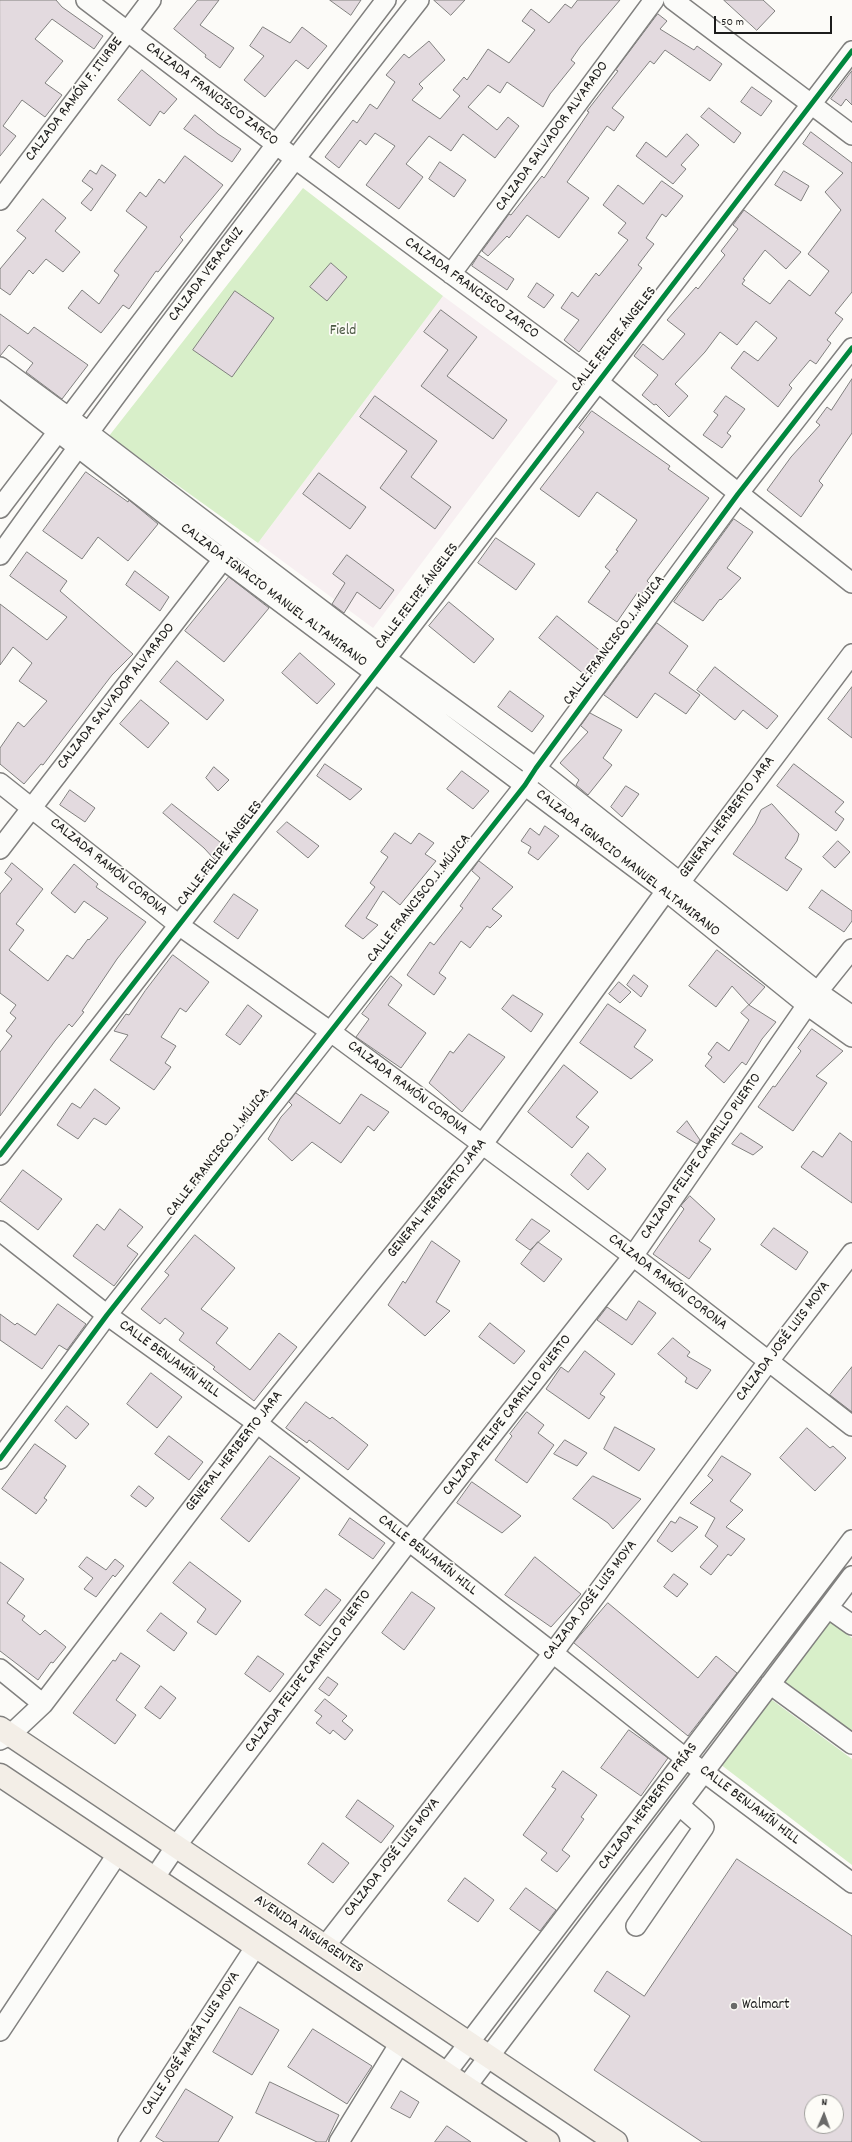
<!DOCTYPE html>
<meta charset="utf-8">
<style>
body{margin:0}
#map{position:relative;width:852px;height:2142px;overflow:hidden;background:#fcfbf8;font-family:Dekko,sans-serif}
canvas{display:block}
.north{position:absolute;left:804px;top:2094px;width:40px;height:40px;box-sizing:border-box;background:#fdfcf7;border:1px solid #a3a29f;border-radius:50%;rotate:2deg;font-size:11px;font-weight:700;line-height:16px;text-align:center;color:#1c1c1c}
.north::after{content:'';display:block;margin:auto;width:14px;height:18px;background:#6a6a69;clip-path:polygon(50% 0,100% 100%,50% 72%,0 100%)}
.scale{position:absolute;left:714px;top:16px;width:118px;height:18px;box-sizing:border-box;border:2px solid #1c1c1c;border-top:0;padding-left:5px;font-size:12px;line-height:14px;white-space:nowrap;color:#1c1c1c;-webkit-text-stroke:3px #fdfcf7;paint-order:stroke}
</style>
<div id="map">
<canvas width="852" height="2142"></canvas>
<div class="north">N</div>
<div class="scale">50 m</div>
</div>
<script>
const context = document.querySelector('canvas').getContext('2d');
context.lineJoin = 'round';
function paint(path, color) {
  context.fillStyle = color;
  context.fill(path, 'evenodd');
}
function strokePath(path, color, width, dash) {
  context.strokeStyle = color;
  context.lineWidth = width;
  context.lineCap = dash ? 'butt' : 'round';
  context.setLineDash(dash || []);
  context.stroke(path);
}
function drawText(font, color, halo, rows, align = 'center') {
  context.font = font + ' Dekko,sans-serif';
  context.lineWidth = 3.5;
  context.setLineDash([]);
  context.textBaseline = 'middle';
  context.strokeStyle = halo;
  context.fillStyle = color;
  for (const [text, x, y, turn = 0] of rows) {
    context.save();
    context.translate(x, y);
    context.rotate((+turn || 0) * Math.PI / 180);
    context.textAlign = isNaN(turn) ? turn : align;
    if (halo) context.strokeText(text, 0, 0);
    context.fillText(text, 0, 0);
    context.restore();
  }
}
paint(new Path2D(`
 M443,296L558,381L373,628L258,543Z`), '#f7eff1');
paint(new Path2D(`
 M303,188L443,296L258,543L109,436Z
 M825,1618L852,1638V1747L776,1685Z
 M768,1697L852,1759V1865L720,1764Z`), '#d8efc9');
const building = new Path2D(`
 M0,0H56L62,7L103,36L94,49L52,19L35,39L63,61L45,83L62,95L45,117L22,100L3,126L16,136L0,156Z
 M198,0H219L200,25L234,48L220,68L205,57L206,55L174,29Z
 M330,0H361L351,15Z
 M434,0H465L451,15Z
 M578,0H620L580,47L571,60L575,63L550,94L543,107L507,82L500,93L488,85L468,107L497,130L508,117L519,126L495,158L463,134L451,151L429,136L406,164L423,177L399,209L366,185L395,146L375,133L366,145L360,140L339,168L325,157L353,120L357,123L370,104L377,109L395,82L386,75L404,54L409,58L429,41L445,60L419,84L423,88L412,100L440,119L460,96L453,90L464,77L467,80L488,49L509,63L535,30L522,21L531,9L549,23L565,4L571,8Z
 M724,0H763L775,11L757,30Z
 M658,14L667,21L660,29L694,50L697,46L722,64L710,81L665,50L654,64L650,61L612,108L624,117L614,131L607,126L567,182L589,198L559,238L527,215L509,238L507,236L488,256L482,251L509,214L511,215L542,176L544,178L589,112L587,111L618,71L616,70Z
 M263,27L290,43L302,27L327,46L308,69L296,60L265,97L244,80L264,56L250,46Z
 M142,70L177,99L164,114L160,111L150,126L118,100Z
 M852,71V105L846,99L841,106L831,99Z
 M752,87L772,101L761,116L741,102Z
 M709,108L741,133L734,143L701,117Z
 M195,115L218,134L241,149L232,162L184,129Z
 M811,132L852,163V292L835,313L843,319L827,340L831,343L816,364L810,360L789,385L792,388L778,407L731,368L744,351L758,361L777,338L756,321L737,345L720,332L705,352L675,384L688,396L669,417L656,404L654,405L642,395L658,375L634,356L643,344L663,360L685,334L667,320L696,287L698,289L725,255L721,251L738,229L733,225L744,210L801,252L786,269L765,250L743,279L745,280L742,284L770,304L789,280L810,296L829,271L808,254L841,210L825,192L843,173L803,144Z
 M687,134L699,145L681,165L686,169L673,184L636,156L646,142L666,157Z
 M185,156L223,185L180,237L183,240L158,272L156,271L129,309L123,305L101,333L68,308L82,290L99,304L119,275L114,271L147,227L126,211L140,192L146,197L159,179L164,183Z
 M440,162L466,180L454,197L429,179Z
 M102,165L116,175L91,211L81,203L93,189L82,181L90,170L96,174Z
 M784,171L809,186L801,201L775,185Z
 M662,181L683,196L666,217L662,214L646,238L654,244L638,265L642,268L579,352L564,340L579,320L561,308L572,292L578,297L596,273L599,276L628,240L618,233L626,223L603,205L618,185L643,204Z
 M43,199L66,218L55,231L80,252L63,272L46,259L33,274L29,270L10,295L0,288V269L26,238L17,231Z
 M479,255L514,279L507,290L472,266Z
 M331,263L347,277L327,301L310,287Z
 M537,283L554,295L544,308L528,297Z
 M235,291L274,318L232,377L193,350Z
 M441,310L477,337L447,376L507,420L493,439L421,386L448,350L424,332Z
 M0,314L28,334L34,327L88,365L62,399L26,372L33,363L9,345L0,356Z
 M852,379V433L819,481L823,485L801,517L767,490L791,457L820,425L816,422L827,407L831,410Z
 M375,396L437,441L411,477L451,507L435,529L380,488L407,451L360,417Z
 M726,396L745,409L727,433L731,436L722,448L703,435L718,415L714,412Z
 M592,411L670,466L668,469L709,498L647,581L650,584L640,596L637,593L617,622L588,602L610,571L605,567L618,551L616,550L637,520L597,492L579,517L540,489L584,432L579,428Z
 M86,472L128,502L129,500L158,524L128,561L98,537L82,559L43,531Z
 M319,473L366,507L350,529L303,494Z
 M734,519L753,532L727,568L741,578L721,600L720,599L703,621L674,602Z
 M496,538L535,564L516,590L478,563Z
 M27,552L67,581L60,591L133,654L112,675L43,765L41,764L24,784L0,764V748L18,722L24,727L47,701L19,681L32,663L13,647L0,665V604L47,640L67,617L10,576Z
 M347,555L394,590L380,609L357,592L344,613L332,604L345,583L333,574Z
 M135,571L169,597L160,611L126,585Z
 M229,577L269,608L224,662L185,631Z
 M449,602L494,639L474,663L429,626Z
 M557,616L603,653L585,675L539,638Z
 M657,623L688,646L669,673L700,695L686,714L655,693L637,718L604,695Z
 M300,653L335,684L317,704L282,673Z
 M177,661L224,700L207,720L160,682Z
 M715,667L778,716L767,729L743,710L735,720L697,690Z
 M852,687V738L828,719Z
 M510,691L544,716L532,732L498,707Z
 M141,700L169,723L148,748L120,724Z
 M590,713L622,730L603,758L612,765L588,795L576,785L579,780L560,763L588,732L581,726Z
 M325,764L362,789L350,800L317,776Z
 M794,764L844,802L835,812L844,819L836,831L777,786Z
 M214,767L229,780L218,791L206,778Z
 M462,771L489,791L473,809L447,789Z
 M626,786L639,794L622,817L611,807Z
 M70,790L95,808L85,822L60,805Z
 M172,804L225,846L215,860L204,848L163,813Z
 M772,804L799,834L797,841L785,858L802,869L787,891L733,854L755,823L761,810Z
 M287,822L319,846L308,858L277,832Z
 M545,826L559,836L538,860L528,853L531,847L521,841L530,828L539,835Z
 M395,833L411,844L419,833L434,843L425,854L436,861L400,905L383,891L366,918L378,925L363,939L345,926L375,887L370,883L388,857L381,852Z
 M838,841L850,852L835,868L823,857Z
 M479,861L513,887L492,909L502,916L490,928L487,926L470,948L461,941L439,973L446,978L434,995L407,975L430,942L434,945L463,908L460,906L480,878L472,871Z
 M12,863L43,889L16,924L24,930L9,950L48,981L67,955L73,959L88,939L89,940L108,918L84,901L75,913L51,893L74,864L98,884L96,887L146,922L117,959L82,1011L84,1012L72,1027L69,1024L55,1041L0,1116V1052L12,1036L6,1031L16,1018L10,1013L16,1005L0,993V894L12,879L5,873Z
 M822,890L852,911V921L844,932L809,908Z
 M234,894L258,910L238,939L214,922Z
 M717,950L765,987L749,1005L732,986L716,1007L689,986Z
 M173,955L209,982L186,1012L180,1008L161,1037L176,1046L165,1063L171,1067L154,1090L110,1060L128,1035L114,1031L126,1014L129,1015L145,991Z
 M634,975L648,986L641,997L627,985Z
 M391,976L402,985L388,1005L426,1033L401,1068L356,1037L369,1019L362,1014Z
 M619,982L631,992L620,1003L609,994Z
 M513,995L543,1014L531,1032L502,1009Z
 M608,1004L646,1030L634,1047L653,1060L631,1079L580,1043Z
 M248,1005L262,1016L240,1045L226,1035Z
 M749,1005L776,1022L762,1039L746,1065L742,1062L724,1083L705,1066L712,1057L708,1054L717,1042L729,1051L749,1020L741,1013Z
 M812,1029L843,1051L816,1076L827,1083L793,1131L758,1107L773,1086L775,1087L801,1051L798,1048Z
 M469,1034L505,1057L462,1112L429,1083L450,1051L453,1053Z
 M564,1065L598,1092L576,1117L589,1127L572,1148L528,1112Z
 M95,1089L120,1108L106,1125L94,1118L78,1139L57,1125L72,1103L80,1108Z
 M296,1093L340,1124L361,1094L389,1112L374,1131L368,1126L341,1163L312,1142L292,1161L268,1139L281,1117L292,1105L289,1102Z
 M687,1121L700,1140L697,1144L677,1132Z
 M741,1133L763,1147L753,1155L732,1144Z
 M840,1133L852,1142V1203L801,1167L813,1151L822,1157Z
 M588,1153L606,1169L588,1190L571,1175Z
 M23,1170L62,1199L38,1230L0,1201Z
 M690,1196L715,1219L699,1241L711,1249L689,1279L653,1254L684,1209L681,1206Z
 M120,1209L143,1227L127,1246L138,1254L114,1286L73,1256L97,1224L104,1230Z
 M532,1219L550,1231L530,1250L516,1240Z
 M774,1228L808,1252L796,1270L761,1245Z
 M195,1235L235,1268L201,1309L228,1328L216,1343L250,1370L279,1333L297,1347L254,1401L213,1369L215,1367L179,1340L184,1333L165,1318L160,1324L141,1309L169,1275L165,1272Z
 M432,1241L460,1261L436,1302L450,1311L425,1336L388,1305L403,1281L405,1283Z
 M538,1242L562,1259L544,1282L521,1264Z
 M639,1301L656,1313L632,1345L597,1320L607,1307L626,1320Z
 M58,1304L86,1324L67,1350L59,1345L42,1369L0,1340V1314L15,1325L17,1323L35,1335Z
 M490,1323L525,1351L514,1364L479,1337Z
 M673,1338L690,1352L687,1356L711,1370L697,1389L685,1382L687,1378L658,1354Z
 M585,1351L615,1374L600,1394L605,1397L589,1419L546,1389L561,1367L568,1372Z
 M852,1367V1412L830,1395Z
 M151,1373L182,1397L157,1428L127,1404Z
 M306,1402L330,1419L332,1417L368,1445L348,1470L309,1440L307,1443L286,1428Z
 M67,1406L89,1424L76,1439L55,1421Z
 M527,1412L544,1425L538,1433L554,1445L527,1483L495,1460L512,1436L510,1434Z
 M615,1427L655,1449L639,1471L604,1449Z
 M807,1428L830,1448L833,1446L846,1458L815,1491L780,1458Z
 M169,1436L203,1462L189,1480L155,1454Z
 M565,1440L587,1453L577,1466L554,1454Z
 M35,1444L66,1466L44,1498L47,1500L36,1514L2,1489Z
 M270,1456L300,1478L249,1542L221,1519Z
 M722,1456L751,1474L730,1501L743,1510L726,1527L745,1539L731,1556L728,1554L711,1575L700,1567L718,1546L705,1536L715,1518L690,1503L713,1480L708,1476Z
 M593,1476L641,1499L613,1529L608,1523L573,1499Z
 M472,1482L521,1516L502,1533L457,1503Z
 M139,1486L154,1498L146,1507L131,1496Z
 M680,1517L698,1527L672,1552L657,1541L671,1521L675,1523Z
 M350,1518L385,1543L373,1559L339,1535Z
 M87,1557L106,1570L115,1559L124,1566L115,1577L113,1575L96,1597L84,1589L93,1578L79,1567Z
 M535,1557L581,1594L551,1627L505,1595Z
 M0,1562L24,1579L7,1603L25,1616L22,1620L40,1635L45,1630L66,1647L53,1663L51,1662L38,1680L0,1651Z
 M190,1562L241,1601L216,1635L197,1622L206,1609L173,1583Z
 M674,1574L688,1584L677,1597L664,1587Z
 M326,1589L341,1600L320,1626L305,1615Z
 M412,1592L435,1608L404,1650L382,1633Z
 M608,1603L698,1678L716,1656L737,1673L688,1736L574,1643Z
 M161,1613L187,1633L174,1651L147,1631Z
 M121,1653L140,1666L116,1700L136,1715L115,1744L73,1713L113,1660L115,1661Z
 M258,1656L284,1674L270,1692L245,1674Z
 M328,1677L338,1684L329,1696L319,1689Z
 M161,1686L176,1698L160,1719L145,1708Z
 M325,1699L347,1716L342,1721L353,1730L345,1740L333,1730L330,1734L316,1723L322,1716L315,1711Z
 M629,1730L668,1758L641,1796L601,1768Z
 M563,1771L597,1795L581,1817L584,1819L562,1850L570,1856L557,1872L541,1860L547,1853L523,1835L556,1789L552,1787Z
 M358,1800L394,1826L381,1843L346,1817Z
 M323,1843L349,1863L333,1883L308,1864Z
 M737,1859L852,1936V2142H702L594,2070L630,2016L594,1991L607,1971L644,1996ZM812,2102H836V2126H812Z
 M465,1878L494,1900L478,1922L448,1901Z
 M526,1888L556,1910L540,1931L510,1909Z
 M240,2007L279,2030L252,2075L213,2052Z
 M313,2029L372,2066L347,2104L288,2067Z
 M270,2082L339,2115L326,2142H317L256,2113Z
 M186,2089L233,2117L218,2142H164L156,2137Z
 M401,2091L419,2102L410,2118L391,2108Z
 M447,2126L471,2142H435Z`);
paint(building, '#e3dadf');
strokePath(building, '#81807f', 1);
const minor = new Path2D(`
 M86,0L294,158L598,382L852,583
 M673,0L852,135
 M0,200L151,0
 M451,274L654,0
 M0,367L68,417L386,659L536,768L818,992L852,1016
 M0,387L224,560L666,891L807,1005L852,1037
 M0,508L386,0
 M0,555C135,366 276,182 419,0
 M0,783L180,926L331,1032L633,1256L852,1426
 M0,849L231,549
 M0,1155L375,673L852,51
 M0,1231L107,1315L257,1423L553,1653L685,1758L852,1883
 M0,1459L107,1315L525,785L536,768L738,494L852,348
 M828,1608L852,1625
 M0,1669L43,1704
 M770,1684L852,1744
 M0,1740L10,1735L43,1704L257,1423L482,1145L666,891L681,881L852,654
 M155,1877L176,1846L408,1542L633,1256L807,1005L852,949
 M636,1926L704,1827L679,1805
 M325,1946L553,1653L768,1362L852,1253
 M0,2031L118,1853
 M446,2073L852,1540
 M466,2087L852,1576
 M128,2142L256,1946
 M339,2142L400,2043`);
const major = new Path2D(`
 M0,1728L616,2142
 M0,1775L548,2142`);
strokePath(minor, '#81807f', 22);
strokePath(major, '#81807f', 25);
strokePath(minor, '#fbfbf9', 19);
strokePath(major, '#f3eee7', 22);
strokePath(new Path2D(`
 M0,1155L375,673L852,51
 M0,1459L107,1315L525,785L536,768L738,494L852,348`), '#00873e', 5);
for (const [x, y, r, color] of [
 [734,2006,4,"#6a6a69"]
]) {
  const dot = new Path2D();
  dot.arc(x, y, r, 0, 2 * Math.PI);
  context.fillStyle = color;
  context.fill(dot);
  strokePath(dot, '#fdfcf7', 1.5);
}
drawText('15px', '#1c1c1c', '#fdfcf7', [
 ["CALZADA FRANCISCO ZARCO",211,95,37],
 ["CALZADA RAMÓN F. ITURBE",75,100,-53],
 ["CALZADA SALVADOR ALVARADO",553,137,-54],
 ["CALZADA VERACRUZ",207,275,-53],
 ["CALZADA FRANCISCO ZARCO",471,289,36],
 ["CALLE FELIPE ÁNGELES",615,340,-52],
 ["CALZADA IGNACIO MANUEL ALTAMIRANO",273,596,37],
 ["CALLE FELIPE ÁNGELES",418,597,-53],
 ["CALLE FRANCISCO J. MÚJICA",615,641,-53],
 ["CALZADA SALVADOR ALVARADO",117,697,-52],
 ["GENERAL HERIBERTO JARA",728,818,-53],
 ["CALLE FELIPE ÁNGELES",221,854,-52],
 ["CALZADA IGNACIO MANUEL ALTAMIRANO",627,864,38],
 ["CALZADA RAMÓN CORONA",108,868,39],
 ["CALLE FRANCISCO J. MÚJICA",420,899,-52],
 ["CALZADA RAMÓN CORONA",407,1089,37],
 ["CALLE FRANCISCO J. MÚJICA",219,1153,-52],
 ["CALZADA FELIPE CARRILLO PUERTO",702,1157,-55],
 ["GENERAL HERIBERTO JARA",438,1199,-51],
 ["CALZADA RAMÓN CORONA",667,1283,38],
 ["CALZADA JOSÉ LUIS MOYA",784,1342,-53],
 ["CALLE BENJAMÍN HILL",169,1360,36],
 ["CALZADA FELIPE CARRILLO PUERTO",508,1416,-52],
 ["GENERAL HERIBERTO JARA",235,1452,-52],
 ["CALLE BENJAMÍN HILL",427,1556,38],
 ["CALZADA JOSÉ LUIS MOYA",591,1601,-53],
 ["CALZADA FELIPE CARRILLO PUERTO",309,1672,-53],
 ["CALLE BENJAMÍN HILL",749,1806,37],
 ["CALZADA HERIBERTO FRÍAS",649,1807,-53],
 ["CALZADA JOSÉ LUIS MOYA",393,1858,-52],
 ["AVENIDA INSURGENTES",308,1935,34],
 ["CALLE JOSÉ MARÍA LUIS MOYA",192,2044,-57]
]);
drawText('15px', '#4c5944', '#fdfcf7', [
 ["Field",343,332]
]);
drawText('15px', '#1c1c1c', '#fdfcf7', [
 ["Walmart",742,2006]
], 'left');
</script>
